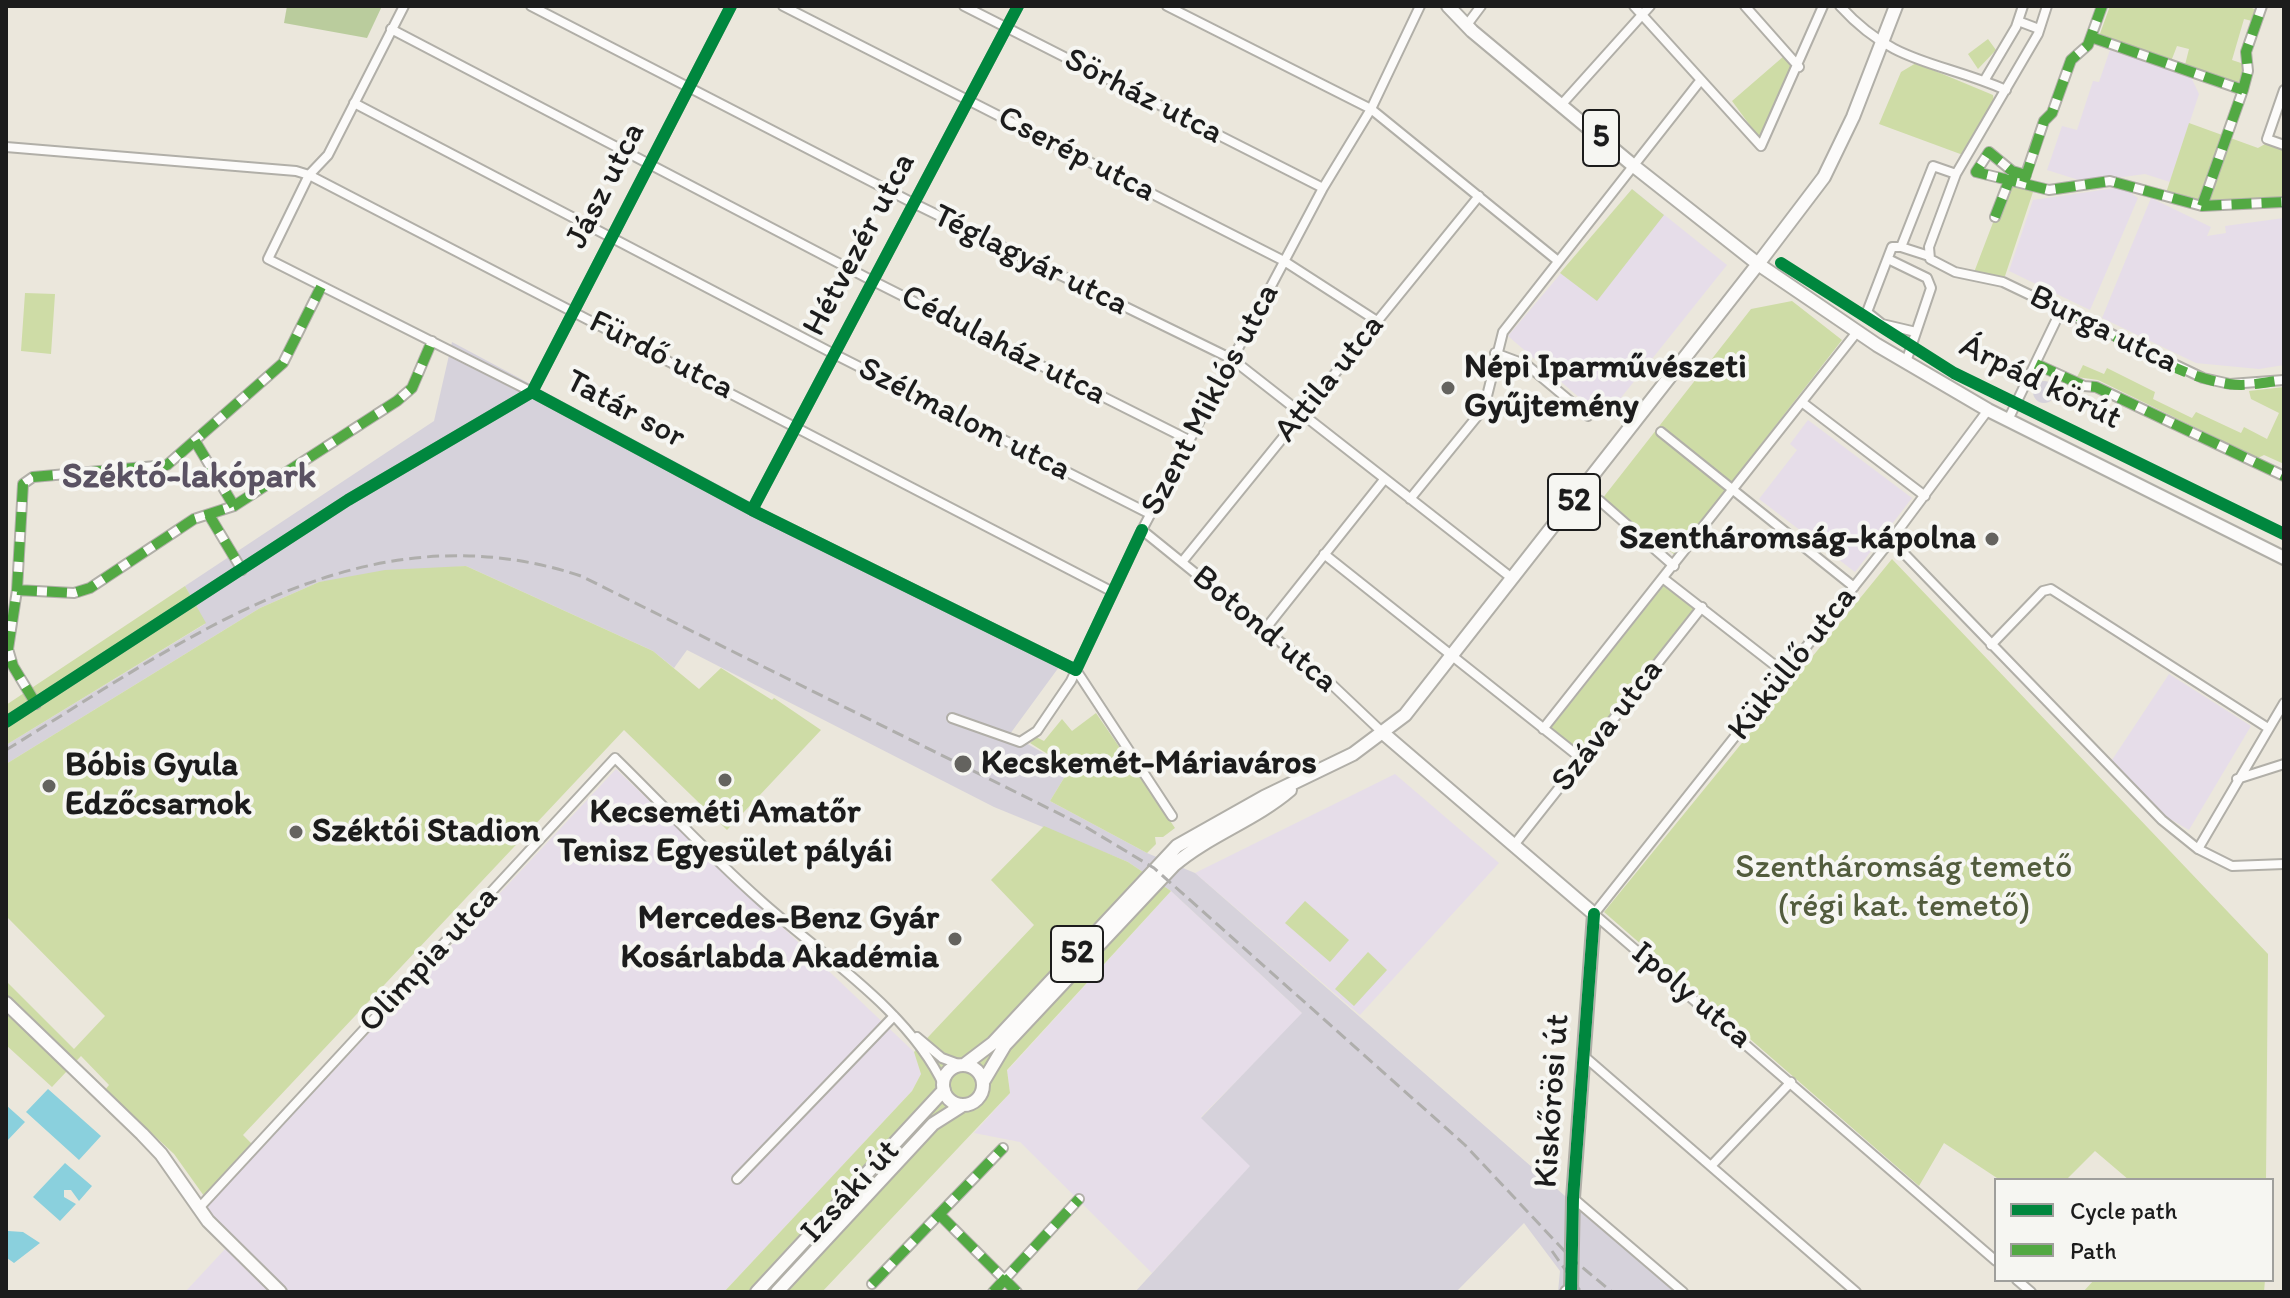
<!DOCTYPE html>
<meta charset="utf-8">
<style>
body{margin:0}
#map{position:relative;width:2290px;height:1298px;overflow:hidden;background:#ebe7dc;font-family:Itim,sans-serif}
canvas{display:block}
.frame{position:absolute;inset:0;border:8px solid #1c1c1c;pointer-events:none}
.legend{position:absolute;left:1994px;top:1178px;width:280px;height:104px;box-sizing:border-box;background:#f6f6f2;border:2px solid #9f9f9c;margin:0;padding:10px 14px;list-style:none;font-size:24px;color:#1c1c1c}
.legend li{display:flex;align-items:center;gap:16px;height:40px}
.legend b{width:40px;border:2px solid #9f9f9c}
</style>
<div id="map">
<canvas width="2290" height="1298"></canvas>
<div class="frame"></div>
<ul class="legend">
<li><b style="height:10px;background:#00873e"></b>Cycle path</li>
<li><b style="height:10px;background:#52a943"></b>Path</li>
</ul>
</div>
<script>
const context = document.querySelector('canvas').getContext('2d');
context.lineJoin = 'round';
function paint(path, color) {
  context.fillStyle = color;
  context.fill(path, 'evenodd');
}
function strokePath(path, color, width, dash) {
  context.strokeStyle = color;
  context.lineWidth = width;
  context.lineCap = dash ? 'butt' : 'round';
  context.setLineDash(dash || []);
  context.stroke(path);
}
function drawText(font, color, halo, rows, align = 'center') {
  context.font = font + ' Itim,sans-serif';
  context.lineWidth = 8;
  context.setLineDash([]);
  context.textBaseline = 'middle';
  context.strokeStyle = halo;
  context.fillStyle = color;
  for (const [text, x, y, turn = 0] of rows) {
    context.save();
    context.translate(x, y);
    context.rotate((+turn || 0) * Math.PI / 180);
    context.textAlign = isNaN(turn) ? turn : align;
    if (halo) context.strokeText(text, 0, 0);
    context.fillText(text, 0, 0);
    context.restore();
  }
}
paint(new Path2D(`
 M2110,50L2191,77L2199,94L2170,182L2145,174L2085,182L2047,170L2062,126L2077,130L2093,81L2099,82Z
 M2122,187L2138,198L2090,310L2009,271L2033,200Z
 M1632,189L1727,265L1604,419L1508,336Z
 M2151,198L2211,227L2207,236L2226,233L2225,226L2284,218V365L2259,369L2196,363L2102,318Z
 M1808,420L1912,498L1855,572L1759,499L1797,450L1790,444Z
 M2169,674L2251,726L2189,830L2165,816L2112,760Z
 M616,769L914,1052L921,1074L912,1091L724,1292H185L226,1248L198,1216Z
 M1395,774L1499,863L1360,1015L1195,873Z
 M1171,891L1303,1014L1201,1117L1251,1166L1152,1273L1020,1142L974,1133L1010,1093L1007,1071Z`), '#e6dde9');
paint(new Path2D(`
 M452,342L1059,667L1010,734L1070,768L1050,801L1147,853L1195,873L1675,1292H1558L1560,1271L1524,1223L1456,1292H1135L1250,1166L1201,1118L1302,1013L1171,891L1128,862L994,807L687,650L674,668L653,651L466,566L319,582L260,608L6,764V745L205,624L185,586L434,421Z
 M2033 392a11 11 0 1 1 22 0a11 11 0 1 1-22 0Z`), '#d6d2db');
paint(new Path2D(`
 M2110,6H2248L2260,12L2256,22L2244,19L2232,60L2247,65L2243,90L2184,69L2189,49L2177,46L2170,64L2098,39Z
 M1988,39L1996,50L1978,69L1968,54Z
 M1784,56L1794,67L1760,139L1732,101Z
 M1916,63L1993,95L1994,103L1963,155L1879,124L1901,72Z
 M2189,123L2258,148L2265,144L2284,150V202L2202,206L2165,196Z
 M2010,178L2035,186L2003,282L1973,275Z
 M1632,189L1664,215L1597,301L1560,273Z
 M25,293L55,294L51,354L21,351Z
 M1792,301L1842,340L1675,555L1602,499L1751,309Z
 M2083,365L2104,374L2107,368L2155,392L2153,399L2192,418L2196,412L2241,433L2244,427L2267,439L2279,413L2251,399L2249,391L2284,387V464L2264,455L2258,458L2098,380L2077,377Z
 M1892,559L2268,954L2266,1180H2129L2095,1151L2066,1180H2000L1944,1143L1919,1186L1604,912Z
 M466,566L653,651L699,689L721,668L772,700L774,698L821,730L727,830L624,730L243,1135L258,1150L209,1203L174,1154L105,1090L109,1085L81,1056L52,1087L6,1045V981L74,1049L105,1016L6,916V764L260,608L319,582L385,570Z
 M1665,584L1695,607L1581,752L1551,728Z
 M185,586L206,623L6,745V705Z
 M1096,713L1175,828L1163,837H1155L1156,844L1147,853L1050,801L1070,768L1030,743L1036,737L1044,741L1062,719L1072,731Z
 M1044,826L1128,862L1171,891L1007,1070L1010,1093L822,1292H724L912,1091L921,1074L914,1052L1034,925L991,880Z
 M1305,901L1349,940L1330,962L1285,923Z
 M1368,952L1387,970L1354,1006L1335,989Z
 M2094,1280H2265L2264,1292H2083Z`), '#cedca6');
paint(new Path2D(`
 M287,6H382L367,38L284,23Z`), '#bacc9d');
paint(new Path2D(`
 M48,1089L101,1136L79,1160L26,1112Z
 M6,1105L25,1122L6,1142Z
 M65,1163L92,1186L79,1201L71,1190H64V1197L76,1204L60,1221L33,1197Z
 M8,1231L23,1232L40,1243L14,1263L7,1258Z`), '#8ad0dd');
const street = new Path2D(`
 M404,6L328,155L309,175L268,259L532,392L752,510L1076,670L1172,816
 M531,6L913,203L1232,359L1513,579
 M783,6L1284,261L1377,321
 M964,6L1323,188
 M1167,6L1371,109L1558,261
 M1634,6L1761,146L1823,6
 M1745,6L1799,67
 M1840,6C1895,66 1937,60 2006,90
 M2047,6L2038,34L1956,174L1929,247L1930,259L1955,272L2003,282L2203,378L2230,384L2284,380
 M2018,21L2039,29
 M1466,26L1481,6
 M391,29L871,280L1189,440
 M2091,37L2243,90
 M1984,81L2016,27L2023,6
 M2284,90L2267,139L2284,145
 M354,103L834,354L1150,514
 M1562,104L1650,6
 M6,147L296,171L309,175L1111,591
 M2026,175L2012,171L1989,152L1976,172L2049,190L2110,181L2202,206L2284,202
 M2025,177L2044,121L2052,113L2071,60L2088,45L2102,6
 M2202,206L2243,90L2248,71L2246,52L2262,6
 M1995,217L2010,178
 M1901,247H1892L1867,312L1882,324L1916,332
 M1901,247L1933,166L1956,174
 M1901,247L1929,256
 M1888,259L1927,278L1931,288L1906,362
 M1495,353L1527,365L1588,416
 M2036,364L2084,386L2096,387L2284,476
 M532,392L731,6
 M1803,403L1925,496
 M1988,410L1891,540L1594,914L1996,1261
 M2008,420L2062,308
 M1661,432L1854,587
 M195,441L234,506
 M1583,491L1600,501L1674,566
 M1410,499L1484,408L1503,332L1700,81
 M752,510L1018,6
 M209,515L242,570
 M1142,530L1326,679L1383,733
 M1891,540L2162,820L2198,849L2232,866L2284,864
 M1324,554L1582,759
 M1182,562L1479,196
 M1664,579L1786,674
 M17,590L74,593L90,588L194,519L234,506L397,401L412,388L432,341
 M1266,628L1383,481
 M1991,645L2043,591L2051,589L2268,728
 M36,704L13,666L8,649L17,590L23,484L33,477L167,465L283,363L321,287
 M952,718L1020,742L1037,731L1071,681L1142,530L1323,188L1371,109L1420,6
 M6,722L348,500L532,392
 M1543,729L1857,332
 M2237,779L2284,764
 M1514,845L1702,607
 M2198,849L2284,703
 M917,1037L942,1058L961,1065
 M1585,1057L1856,1292
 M1711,1166L1791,1082
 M737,1179L894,1016
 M1573,1198L1683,1292
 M199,1208L615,758C663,805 709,855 760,900C821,955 909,1010 944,1086
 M939,1214L1017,1292
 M2017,1280L2031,1292
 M872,1284L1003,1148
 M993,1292L1079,1199`);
const secondary = new Path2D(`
 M1758,264L1824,177L1853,117L1896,6
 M1383,733L1594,914L1573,1198L1571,1290L1567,1292
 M6,1003L142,1134L161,1154L208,1221L280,1292`);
const primary = new Path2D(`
 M1448,6L1472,31L1635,167L1758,264L1877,345L1988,410L2284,558
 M964,1065L993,1043L1177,846L1264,797L1353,754L1405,715L1758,264
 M943 1085a20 20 0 1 1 40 0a20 20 0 1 1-40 0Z
 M983,1082L1005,1045L1174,865C1209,835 1255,820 1290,790
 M757,1292L944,1090
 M777,1292L933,1124L963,1105`);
strokePath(street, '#b1afa8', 12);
strokePath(secondary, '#b1afa8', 16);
strokePath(primary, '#b1afa8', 16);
strokePath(street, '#fcfbfa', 8);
strokePath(secondary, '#fcfbfa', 12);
strokePath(primary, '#fcfbfa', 12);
strokePath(new Path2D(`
 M6,750C183,642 361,503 581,576L1084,826L1154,868L1465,1145L1571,1258L1612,1292
 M1552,1251L1581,1292`), '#afaeac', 3, [12, 6]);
strokePath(new Path2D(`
 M2091,37L2243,90
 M2026,175L2012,171L1989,152L1976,172L2049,190L2110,181L2202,206L2284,202
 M2024,182L2044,121L2052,113L2071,60L2088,45L2102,6
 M2202,206L2243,90L2248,71L2246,52L2262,6
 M1995,217L2010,178
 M2062,308C2115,333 2169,375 2229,384C2247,387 2266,382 2284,380
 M2036,364L2084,386L2096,387L2284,476
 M195,441L234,506
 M209,515L242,570
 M17,590L74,593L90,588L194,519L234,506L397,401L412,388L432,341
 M36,704L13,666L8,649L17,590L23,484L33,477L167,465L283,363L321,287
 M939,1214L1017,1292
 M872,1284L1003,1148
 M993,1292L1079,1199`), '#52a943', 10, [20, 10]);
strokePath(new Path2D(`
 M1781,263L1954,373L2284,534
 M532,392L752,510L1076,670L1142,530
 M532,392L731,6
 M752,510L1018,6
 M6,722L348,500L532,392
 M1571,1292L1573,1198L1594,914`), '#00873e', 12);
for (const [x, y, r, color] of [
 [1448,388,8,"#64635f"],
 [1992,539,8,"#64635f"],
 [963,764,10,"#64635f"],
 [725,780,8,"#64635f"],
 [49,786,8,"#64635f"],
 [296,832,8,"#64635f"],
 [955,939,8,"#64635f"]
]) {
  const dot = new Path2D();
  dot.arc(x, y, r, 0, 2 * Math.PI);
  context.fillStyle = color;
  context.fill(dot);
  strokePath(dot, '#f6f6f2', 3);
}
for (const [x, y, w] of [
 [1601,138,36],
 [1574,502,52],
 [1077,954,52]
]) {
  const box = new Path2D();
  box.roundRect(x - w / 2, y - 28, w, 56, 6);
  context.fillStyle = '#f6f6f2';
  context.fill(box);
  strokePath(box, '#1c1c1c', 2);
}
drawText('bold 32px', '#1c1c1c', null, [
 ["5",1601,138],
 ["52",1574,502],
 ["52",1077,954]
]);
drawText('34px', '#1c1c1c', '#f6f6f2', [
 ["Sörház utca",1143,97,27],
 ["Cserép utca",1076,155,27],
 ["Jász utca",606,186,-63],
 ["Hétvezér utca",860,245,-62],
 ["Téglagyár utca",1030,261,26],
 ["Burga utca",2103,330,26],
 ["Cédulaház utca",1003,346,27],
 ["Fürdő utca",661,356,27],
 ["Attila utca",1330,379,-51],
 ["Árpád körút",2040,383,26],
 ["Szent Miklós utca",1211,400,-62],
 ["Tatár sor",625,410,28],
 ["Szélmalom utca",964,420,27],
 ["Botond utca",1264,630,40],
 ["Küküllő utca",1793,664,-52],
 ["Száva utca",1608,726,-52],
 ["Olimpia utca",429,960,-47],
 ["Ipoly utca",1691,996,40],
 ["Kiskőrösi út",1553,1101,-86],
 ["Izsáki út",851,1192,-47]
]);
drawText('bold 34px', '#1c1c1c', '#f6f6f2', [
 ["Népi Iparművészeti",1464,368],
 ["Gyűjtemény",1464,407],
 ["Szentháromság-kápolna",1976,539,"right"],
 ["Kecskemét-Máriaváros",981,764],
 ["Bóbis Gyula",65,766],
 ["Edzőcsarnok",65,805],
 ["Kecseméti Amatőr",725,813,"center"],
 ["Tenisz Egyesület pályái",725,852,"center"],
 ["Széktói Stadion",312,832],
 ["Mercedes-Benz Gyár",939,919,"right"],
 ["Kosárlabda Akadémia",939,958,"right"]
], 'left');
drawText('34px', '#525c3d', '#f6f6f2', [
 ["Szentháromság temető",1904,868],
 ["(régi kat. temető)",1904,907]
]);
drawText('bold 36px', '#5a5262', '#f6f6f2', [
 ["Széktó-lakópark",189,478]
]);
</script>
